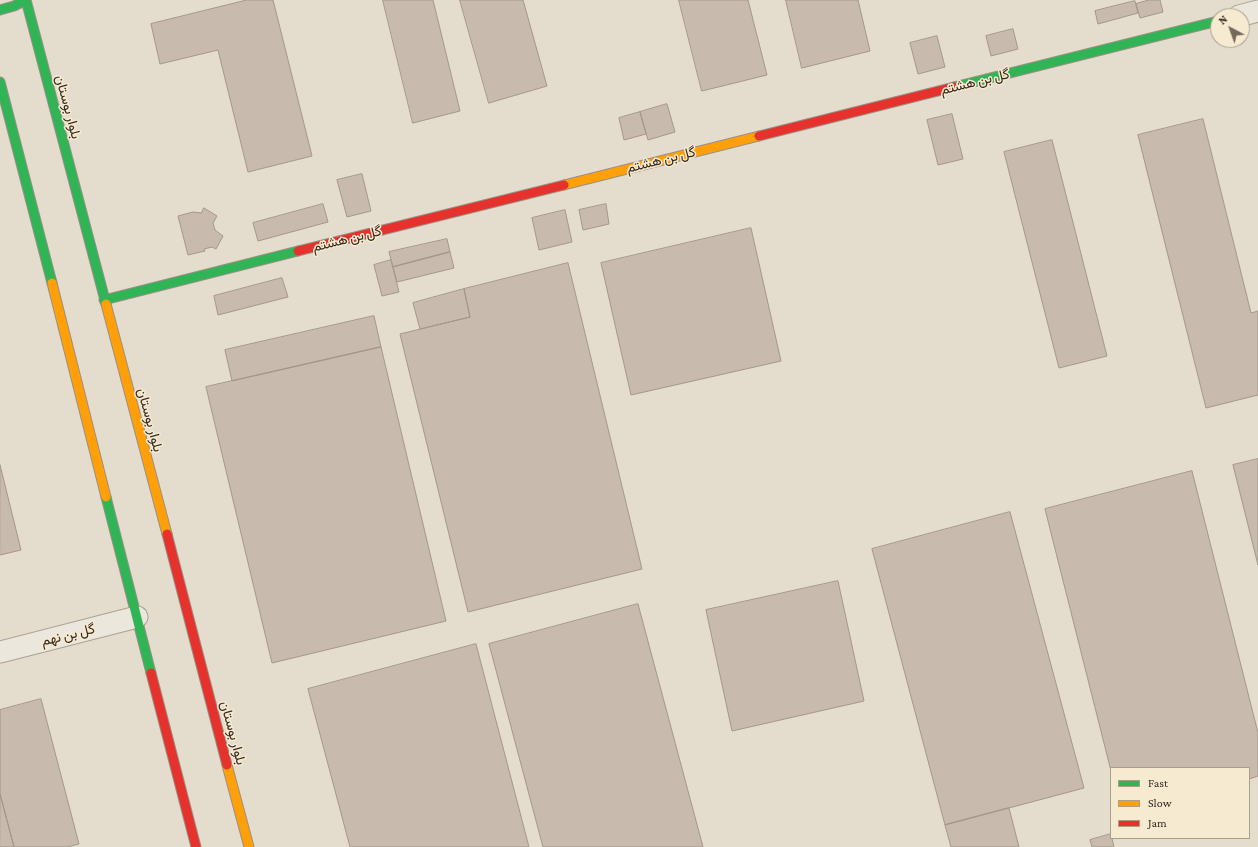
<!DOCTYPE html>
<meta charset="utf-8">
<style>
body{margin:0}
#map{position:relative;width:1258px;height:847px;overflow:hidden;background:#e4dccc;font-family:"Crimson Pro",serif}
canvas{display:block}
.legend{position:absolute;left:1110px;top:767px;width:140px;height:72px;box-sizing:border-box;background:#f6ead1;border:1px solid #aa9d89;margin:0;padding:5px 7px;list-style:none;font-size:12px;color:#38291d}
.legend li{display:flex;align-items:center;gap:8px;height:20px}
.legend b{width:20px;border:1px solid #aa9d89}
.north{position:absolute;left:1210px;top:8px;width:40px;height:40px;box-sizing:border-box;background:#f6ead1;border:1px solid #aa9d89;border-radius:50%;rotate:319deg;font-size:11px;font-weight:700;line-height:16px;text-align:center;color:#38291d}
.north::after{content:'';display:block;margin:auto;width:14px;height:18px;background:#74685a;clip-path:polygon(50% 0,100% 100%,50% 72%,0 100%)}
</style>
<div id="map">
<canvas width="1258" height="847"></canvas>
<ul class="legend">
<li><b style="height:5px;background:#30b455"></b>Fast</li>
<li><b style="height:5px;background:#ff9f0a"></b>Slow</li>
<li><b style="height:5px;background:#e5322d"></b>Jam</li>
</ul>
<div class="north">N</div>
</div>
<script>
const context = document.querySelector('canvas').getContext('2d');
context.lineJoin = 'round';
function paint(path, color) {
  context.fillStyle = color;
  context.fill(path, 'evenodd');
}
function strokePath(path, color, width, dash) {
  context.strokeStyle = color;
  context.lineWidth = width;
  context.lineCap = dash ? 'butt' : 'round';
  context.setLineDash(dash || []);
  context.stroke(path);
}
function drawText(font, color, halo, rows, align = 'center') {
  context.font = font + ' "Crimson Pro",Vazirmatn,serif';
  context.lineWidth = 3;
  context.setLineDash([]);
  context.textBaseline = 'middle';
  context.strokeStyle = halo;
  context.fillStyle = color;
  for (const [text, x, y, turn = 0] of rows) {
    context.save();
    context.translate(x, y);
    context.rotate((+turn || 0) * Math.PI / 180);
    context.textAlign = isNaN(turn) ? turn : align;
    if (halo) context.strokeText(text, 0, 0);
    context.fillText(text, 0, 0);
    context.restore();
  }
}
const building = new Path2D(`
 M247,0H273L312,156L248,172L218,50L160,64L151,24Z
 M383,0H433L460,111L413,123Z
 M460,0H523L547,86L489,103Z
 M679,0H748L767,75L702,91Z
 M786,0H858L870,51L802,68Z
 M1149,0H1160L1163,12L1140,18L1136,4Z
 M1135,1L1138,13L1098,24L1095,11Z
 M1013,29L1018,49L991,56L986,36Z
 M937,36L945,67L918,74L910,43Z
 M667,104L675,132L648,140L640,112Z
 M640,112L646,134L624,140L619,118Z
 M952,114L963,159L938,165L927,120Z
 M1203,119L1251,313L1258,311V395L1206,408L1138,135Z
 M1052,140L1107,356L1059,368L1004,152Z
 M362,174L371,211L347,217L337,180Z
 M323,204L328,222L258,241L253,223Z
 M606,204L609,224L583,230L579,210Z
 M204,208L217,216L213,223L215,230L223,236L216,249L212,247L204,249L205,251L188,255L178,216L193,212L201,213Z
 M565,210L572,242L539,250L532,218Z
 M751,228L781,361L631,395L601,263Z
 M447,239L450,252L393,267L389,252Z
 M450,252L454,268L397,282L393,267Z
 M391,260L399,292L382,296L374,265Z
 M568,263L642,569L468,612L400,334L470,317L464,289Z
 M282,278L288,297L218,315L214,296Z
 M464,289L470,317L420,329L413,303Z
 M374,316L381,347L232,381L225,350Z
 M381,347L446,621L272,663L206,387Z
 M1258,459V565L1233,465Z
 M0,465L21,550L0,555Z
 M1192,471L1258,733V776L1249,779V768H1111V771L1045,509Z
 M1010,512L1084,788L945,825L872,549Z
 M838,581L864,701L732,731L706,610Z
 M638,604L703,847H543L489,644Z
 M476,644L529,847H350L308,689Z
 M41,699L79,844L67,847H14L0,794V710Z
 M0,794L14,847H0Z
 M1009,808L1019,847H951L945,825Z
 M1111,834L1114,847H1092L1090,840Z`);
paint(building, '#c8baac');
strokePath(building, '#a4978b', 1);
const street = new Path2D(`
 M1239,16L1258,11
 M0,652L137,617`);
const fast = new Path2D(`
 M26,0L106,304
 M0,10L14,6L26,0
 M0,82L52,283
 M954,87L1218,21
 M104,300L298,251
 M106,497L151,673`);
const slow = new Path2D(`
 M564,185L759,136
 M52,283L106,497
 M106,304L167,534
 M227,765L249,847`);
const jam = new Path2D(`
 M759,136L954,87
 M298,251L564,185
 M167,534L227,765
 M151,673L196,847`);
strokePath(street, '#a9a195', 23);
strokePath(fast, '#999085', 11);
strokePath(slow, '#999085', 11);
strokePath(jam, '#999085', 11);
strokePath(street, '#ece7dd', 21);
strokePath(fast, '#30b455', 9);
strokePath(slow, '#ff9f0a', 9);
strokePath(jam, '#e5322d', 9);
drawText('14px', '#38291d', '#f6ead1', [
 ["گل بن هشتم",975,82,-14],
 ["بلوار بوستان",68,107,75],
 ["گل بن هشتم",661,160,-14],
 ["گل بن هشتم",347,239,-14],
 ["بلوار بوستان",150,420,75],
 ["گل بن نهم",68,635,-14],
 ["بلوار بوستان",233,733,75]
]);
</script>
